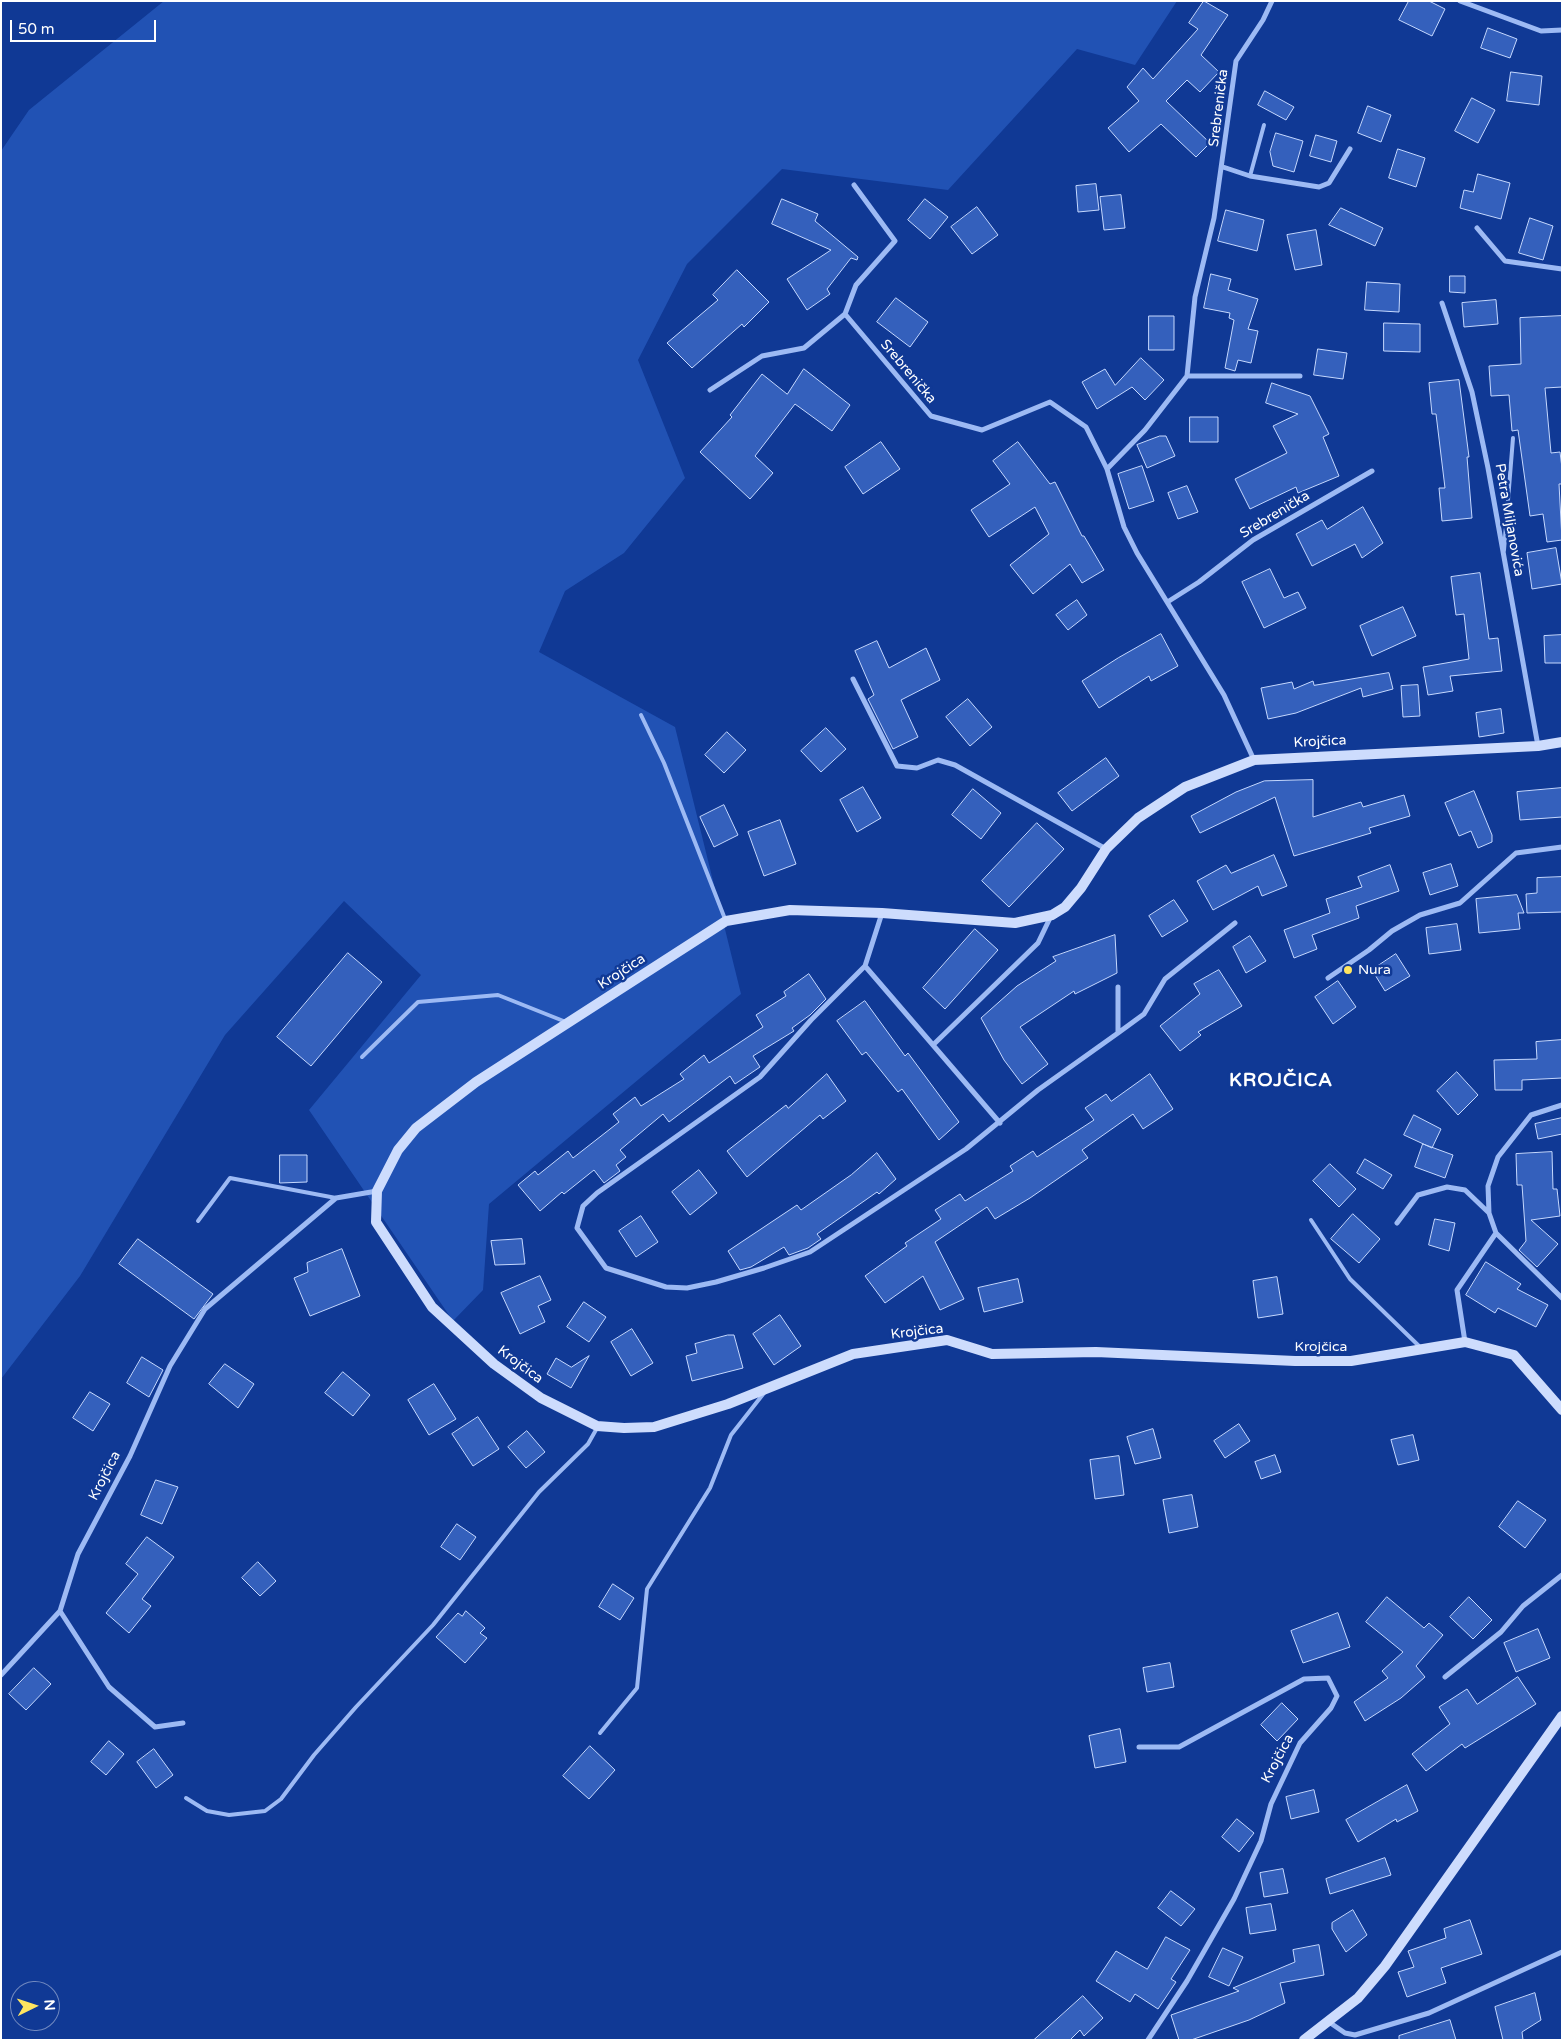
<!DOCTYPE html>
<meta charset="utf-8">
<style>
body{margin:0}
#map{position:relative;width:1563px;height:2041px;overflow:hidden;background:#103995;font-family:"Varela Round",sans-serif}
canvas{display:block}
.frame{position:absolute;inset:0;border:2px solid #fff;pointer-events:none}
.north{position:absolute;left:10px;top:1981px;width:50px;height:50px;box-sizing:border-box;background:#103995;border:1px solid #7088bf;border-radius:50%;rotate:86deg;font-size:14px;font-weight:700;line-height:20px;text-align:center;color:#fff}
.north::after{content:'';display:block;margin:auto;width:18px;height:22px;background:#ffe560;clip-path:polygon(50% 0,100% 100%,50% 72%,0 100%)}
.scale{position:absolute;left:10px;top:20px;width:146px;height:22px;box-sizing:border-box;border:2px solid #fff;border-top:0;padding-left:6px;font-size:15px;line-height:18px;white-space:nowrap;color:#fff;-webkit-text-stroke:4px #103995;paint-order:stroke}
</style>
<div id="map">
<canvas width="1563" height="2041"></canvas>
<div class="frame"></div>
<div class="north">N</div>
<div class="scale">50 m</div>
</div>
<script>
const context = document.querySelector('canvas').getContext('2d');
context.lineJoin = 'round';
function paint(path, color) {
  context.fillStyle = color;
  context.fill(path, 'evenodd');
}
function strokePath(path, color, width, dash) {
  context.strokeStyle = color;
  context.lineWidth = width;
  context.lineCap = dash ? 'butt' : 'round';
  context.setLineDash(dash || []);
  context.stroke(path);
}
function drawText(font, color, halo, rows, align = 'center') {
  context.font = font + ' "Varela Round",sans-serif';
  context.lineWidth = 5;
  context.setLineDash([]);
  context.textBaseline = 'middle';
  context.strokeStyle = halo;
  context.fillStyle = color;
  for (const [text, x, y, turn = 0] of rows) {
    context.save();
    context.translate(x, y);
    context.rotate((+turn || 0) * Math.PI / 180);
    context.textAlign = isNaN(turn) ? turn : align;
    if (halo) context.strokeText(text, 0, 0);
    context.fillText(text, 0, 0);
    context.restore();
  }
}
paint(new Path2D(`
 M164,1H1177L1135,65L1077,49L948,190L782,169L687,264L638,360L685,478L624,553L565,591L539,652L675,727L741,994L489,1204L483,1290L453,1321L309,1110L421,975L344,901L225,1035L80,1276L1,1379V151L29,110Z`), '#2152b4');
const building = new Path2D(`
 M1204,1L1228,15L1201,55L1219,72L1200,92L1187,80L1166,101L1210,143L1196,157L1161,124L1129,152L1108,128L1139,101L1127,87L1143,68L1153,79L1198,29L1189,23Z
 M1409,1H1429L1445,9L1432,36L1399,20Z
 M1488,28L1517,39L1510,58L1481,48Z
 M1511,72L1542,76L1539,105L1507,101Z
 M1265,91L1294,107L1286,120L1258,105Z
 M1472,98L1495,110L1478,143L1455,131Z
 M1368,106L1391,115L1381,142L1358,133Z
 M1276,133L1303,141L1294,172L1273,166L1270,152Z
 M1316,135L1337,141L1331,162L1310,156Z
 M1398,149L1425,158L1416,187L1389,178Z
 M1478,174L1510,183L1501,219L1460,208L1464,190L1473,192Z
 M1096,184L1099,210L1078,212L1076,186Z
 M1121,195L1125,228L1104,230L1100,197Z
 M782,199L818,214L815,221L858,257L857,260L851,258L827,289L830,294L807,310L787,279L831,250L772,224Z
 M925,199L948,217L930,239L908,220Z
 M977,207L998,235L972,254L951,227Z
 M1341,208L1383,228L1375,246L1329,225Z
 M1226,210L1264,220L1257,251L1218,241Z
 M1530,218L1553,226L1543,260L1519,253Z
 M1316,230L1322,265L1295,270L1287,235Z
 M737,270L769,302L744,327L742,324L692,368L667,343L718,300L713,295Z
 M1211,274L1231,279L1228,290L1258,299L1248,329L1258,331L1251,363L1238,360L1235,371L1225,368L1234,320L1229,318L1230,313L1204,308Z
 M1450,276H1465V293L1450,292Z
 M1367,282L1400,284L1399,312L1365,310Z
 M896,298L928,322L910,347L877,322Z
 M1496,300L1498,324L1464,327L1462,303Z
 M1149,316H1174V350H1149Z
 M1562,316V387L1545,388L1551,453L1560,452L1562,468V484H1559L1562,540L1547,542L1543,514L1530,516L1518,430L1512,431L1509,395L1491,396L1489,366L1521,364L1520,318Z
 M1384,323L1420,324V352L1384,351Z
 M1318,349L1347,353L1343,379L1314,375Z
 M1141,358L1164,380L1145,400L1132,387L1097,409L1082,382L1105,369L1115,385Z
 M804,369L850,405L832,431L795,404L755,456L773,473L750,499L700,452L732,417L730,415L762,374L787,394Z
 M1459,380L1469,457H1467L1472,518L1442,521L1439,488H1445L1436,414H1432L1429,383Z
 M1272,383L1310,396L1329,434L1323,437L1339,476L1298,493L1296,487L1250,509L1235,479L1287,453L1273,426L1298,414L1266,403Z
 M1190,417H1218V442H1190Z
 M1160,436H1166L1175,456L1147,468L1137,445Z
 M881,442L900,469L863,494L845,467Z
 M1018,442L1050,484L1055,482L1082,536H1084L1104,570L1082,583L1070,564L1033,594L1010,565L1049,534L1035,507L989,537L971,510L1010,484L993,461Z
 M1142,466L1154,501L1129,509L1118,474Z
 M1187,486L1198,512L1178,519L1168,493Z
 M1363,507L1383,543L1362,558L1355,544L1312,566L1296,534L1322,520L1327,529Z
 M1556,548L1562,584L1532,589L1527,553Z
 M1270,569L1284,598L1298,592L1306,608L1264,628L1242,582Z
 M1480,573L1489,639L1498,638L1502,671L1450,676L1453,691L1428,695L1423,667L1469,659L1464,614L1456,615L1451,577Z
 M1077,600L1087,615L1068,630L1056,615Z
 M1403,607L1416,636L1372,656L1360,626Z
 M1161,634L1178,666L1151,681L1149,676L1099,708L1082,681L1118,658Z
 M1562,635V663H1545L1544,636Z
 M877,641L889,668L926,648L940,680L901,700L918,737L893,749L868,699L874,695L855,651Z
 M1389,673L1393,689L1363,697L1361,688L1296,713L1268,719L1261,688L1292,682L1294,689L1313,681L1314,685Z
 M1418,685L1420,716L1403,717L1401,686Z
 M968,699L992,727L970,746L946,717Z
 M1501,709L1504,733L1479,737L1476,713Z
 M826,728L846,749L821,772L801,751Z
 M727,732L746,750L724,773L705,755Z
 M1106,758L1119,776L1072,811L1058,793Z
 M1313,780V817L1361,802L1363,807L1404,795L1410,816L1369,828L1371,833L1294,856L1275,797L1200,833L1191,816L1236,792L1264,781Z
 M863,787L881,818L857,832L840,800Z
 M1562,788V817L1520,820L1517,792Z
 M973,789L1001,813L981,839L952,815Z
 M1474,791L1492,835V842L1478,848L1471,831L1459,836L1445,803Z
 M724,805L738,835L714,847L700,817Z
 M780,820L796,864L764,876L748,832Z
 M1037,823L1064,849L1009,907L982,881Z
 M1274,855L1287,886L1262,896L1258,886L1213,910L1197,881L1226,865L1231,873Z
 M1451,864L1458,886L1430,895L1423,873Z
 M1390,865L1399,891L1356,906L1359,918L1312,935L1317,949L1294,958L1284,930L1330,913L1326,899L1362,887L1358,877Z
 M1562,877V912L1527,913L1526,894L1537,893V878Z
 M1517,895L1524,913H1518L1520,929L1479,933L1476,899Z
 M1174,900L1188,921L1162,937L1149,916Z
 M1457,924L1461,950L1429,954L1426,928Z
 M975,929L998,950L945,1009L923,988Z
 M1115,935L1117,973L1075,994L1074,991L1020,1027L1048,1064L1022,1084L1004,1060L981,1018L1017,986L1056,961L1053,957Z
 M1250,936L1266,961L1246,973L1233,947Z
 M348,953L382,982L311,1066L277,1037Z
 M1396,954L1410,976L1385,991L1372,970Z
 M1219,970L1242,1006L1198,1032L1201,1035L1180,1051L1160,1026L1200,994L1194,984Z
 M809,974L826,999L810,1015L792,1028L794,1031L753,1056L760,1067L735,1084L730,1076L669,1122L663,1114L620,1150L626,1157L616,1165L620,1171L604,1183L594,1170L564,1194L562,1192L540,1211L518,1185L535,1171L538,1175L568,1151L573,1158L619,1122L613,1114L635,1097L641,1106L684,1079L680,1074L704,1055L709,1063L763,1027L756,1015L786,996L784,992Z
 M1338,981L1356,1007L1333,1024L1315,997Z
 M865,1001L905,1056L908,1053L959,1122L939,1140L902,1089L898,1092L866,1052L862,1055L837,1021Z
 M1562,1040V1078L1522,1080V1090H1495L1494,1060L1537,1059L1536,1042Z
 M1457,1072L1478,1095L1458,1115L1437,1091Z
 M827,1074L846,1101L823,1119L820,1115L747,1177L727,1151L786,1105L788,1108Z
 M1150,1074L1173,1109L1143,1129L1133,1114L1082,1150L1088,1158L1030,1198L995,1219L987,1207L935,1242L964,1299L940,1310L923,1276L885,1303L865,1276L907,1246L905,1243L941,1219L935,1210L960,1194L965,1201L1013,1171L1010,1166L1033,1151L1037,1157L1094,1120L1085,1108L1106,1094L1111,1101Z
 M1414,1115L1441,1129L1432,1148L1404,1135Z
 M1562,1118V1134L1538,1139L1535,1124Z
 M1423,1144L1453,1155L1445,1178L1415,1167Z
 M1552,1152L1553,1189H1557L1560,1216L1531,1220L1558,1244L1537,1267L1519,1250L1526,1241L1522,1185H1517L1516,1154Z
 M877,1153L896,1179L879,1194L877,1192L817,1234L821,1239L808,1248L789,1255L784,1247L751,1267L740,1270L728,1251L797,1205L801,1210L851,1175Z
 M280,1155H307V1182L280,1183Z
 M1365,1159L1392,1175L1383,1189L1357,1173Z
 M1330,1164L1356,1189L1339,1207L1313,1181Z
 M699,1170L717,1193L690,1215L672,1192Z
 M1353,1214L1380,1239L1359,1263L1331,1239Z
 M641,1216L658,1242L636,1257L619,1231Z
 M1435,1219L1455,1223L1449,1251L1429,1245Z
 M138,1239L213,1294L194,1319L119,1264Z
 M522,1239L525,1264L495,1265L491,1241Z
 M342,1249L360,1296L310,1316L294,1278L308,1272L307,1263Z
 M1486,1262L1521,1284L1517,1289L1548,1305L1536,1327L1498,1308L1495,1313L1466,1295Z
 M540,1276L551,1300L538,1306L545,1322L520,1334L501,1293Z
 M1277,1277L1283,1314L1258,1318L1253,1281Z
 M1018,1279L1023,1302L984,1312L978,1288Z
 M584,1302L606,1317L589,1342L567,1327Z
 M780,1315L801,1346L774,1365L753,1334Z
 M632,1329L653,1363L631,1376L611,1342Z
 M728,1335H734L743,1368L692,1381L686,1356L697,1353L695,1344Z
 M589,1356L571,1388L547,1374L556,1358L571,1367Z
 M142,1357L163,1370L149,1397L127,1383Z
 M225,1364L254,1384L238,1408L209,1384Z
 M343,1372L370,1395L353,1416L325,1393Z
 M434,1384L456,1419L429,1435L408,1400Z
 M90,1392L110,1404L93,1431L73,1418Z
 M478,1417L499,1449L473,1466L452,1434Z
 M1239,1424L1250,1441L1225,1458L1214,1441Z
 M1153,1429L1161,1458L1135,1464L1127,1437Z
 M527,1431L545,1452L526,1468L508,1447Z
 M1413,1435L1419,1460L1398,1465L1391,1440Z
 M1275,1455L1281,1472L1261,1479L1255,1462Z
 M1119,1456L1124,1495L1095,1499L1090,1460Z
 M156,1480L178,1487L162,1524L141,1515Z
 M1192,1495L1198,1527L1169,1533L1163,1500Z
 M1518,1501L1546,1520L1525,1548L1499,1527Z
 M457,1524L476,1537L460,1560L441,1547Z
 M147,1537L174,1557L142,1599L151,1606L129,1633L106,1613L138,1574L126,1564Z
 M258,1562L276,1581L260,1596L242,1578Z
 M613,1584L634,1598L620,1620L599,1607Z
 M1387,1597L1424,1628L1429,1623L1443,1635L1416,1666L1425,1677L1401,1698L1365,1721L1354,1702L1388,1678L1382,1671L1403,1652L1366,1622Z
 M1469,1597L1492,1620L1473,1639L1450,1617Z
 M466,1611L485,1628L480,1633L487,1638L465,1663L436,1637L458,1613L462,1616Z
 M1338,1613L1350,1647L1303,1663L1291,1631Z
 M1538,1629L1550,1658L1516,1672L1504,1643Z
 M1170,1663L1174,1687L1147,1692L1143,1668Z
 M34,1668L51,1684L26,1710L9,1694Z
 M1518,1677L1536,1704L1465,1748L1462,1744L1426,1771L1412,1754L1450,1724L1439,1707L1467,1689L1477,1704Z
 M1282,1703L1298,1719L1277,1741L1261,1725Z
 M1120,1729L1126,1762L1095,1768L1089,1736Z
 M109,1741L124,1754L106,1775L91,1762Z
 M590,1746L615,1770L589,1799L563,1776Z
 M154,1749L173,1775L156,1788L137,1762Z
 M1407,1785L1418,1811L1397,1822L1396,1819L1358,1842L1346,1820Z
 M1314,1790L1319,1812L1291,1819L1286,1797Z
 M1237,1819L1254,1833L1239,1852L1222,1837Z
 M1385,1858L1391,1875L1330,1894L1326,1879Z
 M1283,1869L1288,1893L1264,1897L1260,1873Z
 M1171,1891L1195,1909L1181,1926L1158,1908Z
 M1271,1904L1276,1930L1250,1934L1246,1908Z
 M1353,1910L1367,1935L1346,1952L1332,1929V1923Z
 M1470,1920L1482,1954L1441,1968L1446,1983L1407,1997L1398,1972L1414,1967L1408,1951L1446,1938L1444,1929Z
 M1166,1937L1190,1950L1171,1979L1176,1982L1158,2009L1135,1994L1130,2002L1096,1981L1116,1951L1147,1969Z
 M1319,1945L1324,1975L1280,1983L1285,2003L1249,2020L1191,2040H1179L1171,2015L1239,1991L1233,1988L1295,1962L1293,1950Z
 M1223,1948L1243,1957L1229,1986L1209,1977Z
 M1535,1993L1541,2020L1522,2032L1523,2040H1503L1495,2007Z
 M1083,1996L1103,2018L1084,2036L1080,2030L1070,2040H1034Z
 M1450,2020L1456,2040H1399V2036Z`);
paint(building, '#3460bc');
strokePath(building, '#c5d8fe', 1);
strokePath(new Path2D(`
 M1250,176L1264,125
 M1504,550L1513,438
 M641,715L664,763L725,919
 M362,1057L418,1002L498,995L566,1022
 M1311,1220L1350,1279L1420,1347
 M198,1221L230,1178L336,1198
 M600,1733L637,1688L647,1589L710,1488L731,1435L764,1393
 M186,1798L207,1811L229,1815L265,1811L281,1799L314,1755L356,1707L433,1625L539,1492L588,1444L597,1428`), '#9dbaf4', 4);
strokePath(new Path2D(`
 M1460,1L1541,31L1562,30
 M1223,167L1250,176L1319,187L1329,183L1350,149
 M1477,228L1505,261L1562,269
 M1442,303L1472,392L1488,468L1538,746
 M845,314L856,285L895,241L854,185
 M1187,376H1300
 M710,390L762,356L804,348L845,314L931,416L982,430L1050,402L1086,427L1107,469L1124,527L1137,553L1224,695L1254,760
 M1107,469L1145,430L1187,376L1195,297L1214,218L1236,61L1263,20L1272,1
 M1169,601L1199,582L1253,540L1372,471
 M853,679L897,766L917,768L938,760L955,765L1106,849
 M882,913L865,966L811,1020L760,1077L597,1193L583,1206L577,1228L606,1268L666,1287L687,1288L716,1282L764,1268L810,1252L966,1149L1038,1090L1118,1033V987
 M865,966L1000,1123
 M1328,978L1369,950L1392,931L1420,915L1460,903L1516,853L1562,847
 M1118,1033L1144,1014L1165,979L1235,923
 M934,1044L1038,943L1051,916
 M1562,1105L1531,1115L1498,1157L1488,1186L1489,1213L1496,1233L1562,1298
 M1397,1223L1418,1195L1447,1187L1465,1190L1488,1212
 M1465,1342L1457,1290L1496,1233
 M60,1611L109,1687L155,1727L183,1723
 M1,1675L60,1611L78,1554L130,1456L170,1366L205,1309L336,1198L377,1191
 M1445,1677L1501,1632L1523,1606L1562,1575
 M1139,1747H1179L1304,1679L1328,1678L1337,1696L1331,1708L1300,1743L1271,1804L1261,1841L1234,1899L1187,1981L1148,2040
 M1329,2022L1345,2033L1355,2035L1429,2013L1562,1952`), '#9dbaf4', 5);
strokePath(new Path2D(`
 M1562,742L1538,746L1254,760L1185,787L1138,818L1106,849L1081,888L1065,907L1052,915L1015,923L882,913L790,910L726,921L476,1082L416,1128L398,1150L377,1191L376,1222L432,1307L494,1364L541,1398L597,1426L624,1428L654,1427L728,1404L853,1354L947,1340L992,1354L1096,1352L1295,1361H1351L1465,1342L1514,1355L1562,1410
 M1304,2040L1358,1998L1385,1966L1562,1716`), '#cddcfd', 10);
for (const [x, y, r, color] of [
 [1348,970,5,"#ffe560"]
]) {
  const dot = new Path2D();
  dot.arc(x, y, r, 0, 2 * Math.PI);
  context.fillStyle = color;
  context.fill(dot);
  strokePath(dot, '#103995', 2);
}
drawText('14px', '#fff', '#103995', [
 ["Srebrenička",1219,108,-83],
 ["Srebrenička",908,372,50],
 ["Srebrenička",1275,515,-31],
 ["Petra Miljanovića",1509,520,80],
 ["Krojčica",1320,742,-3],
 ["Krojčica",622,972,-33],
 ["Krojčica",917,1332,-7],
 ["Krojčica",1321,1347],
 ["Krojčica",520,1365,37],
 ["Krojčica",105,1476,-63],
 ["Krojčica",1278,1759,-62]
]);
drawText('14px', '#fff', '#103995', [
 ["Nura",1358,970]
], 'left');
context.letterSpacing = '1px';
drawText('bold 19px', '#fff', '#103995', [
 ["KROJČICA",1281,1081]
]);
context.letterSpacing = '0px';
</script>
